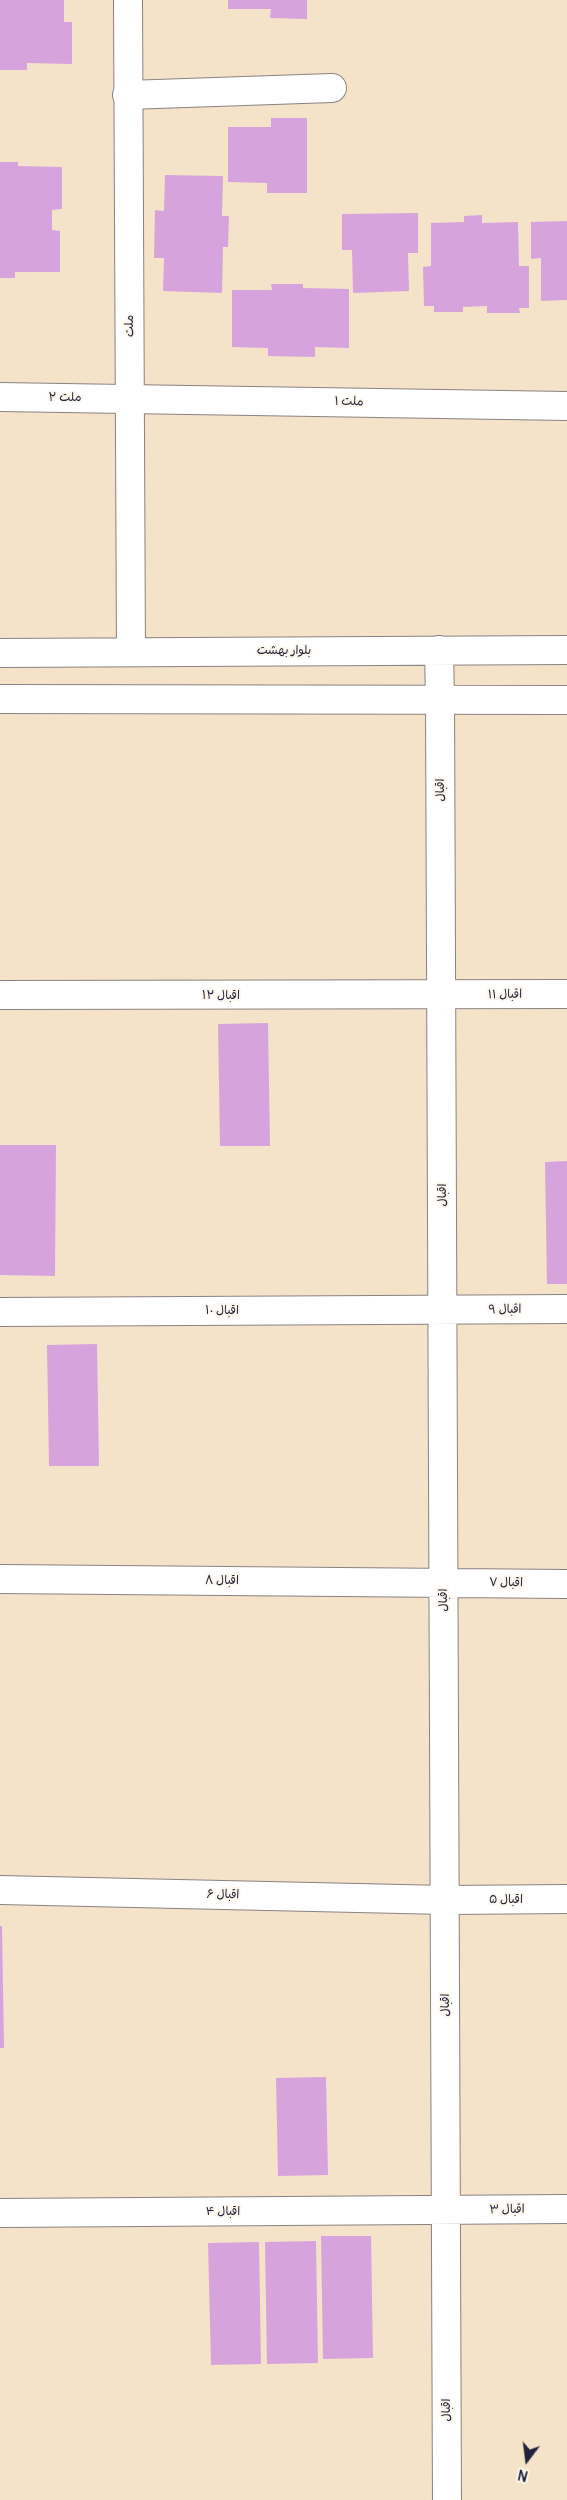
<!DOCTYPE html>
<meta charset="utf-8">
<style>
body{margin:0}
#map{position:relative;width:567px;height:2500px;overflow:hidden;background:#f4e3c9;font-family:Pangolin,sans-serif}
canvas{display:block}
.north{position:absolute;left:502px;top:2435px;width:50px;height:50px;-webkit-text-stroke:4px #fbf7ec;paint-order:stroke;rotate:195deg;font-size:14px;font-weight:700;line-height:20px;text-align:center;color:#22223b}
.north::after{content:'';display:block;margin:auto;width:18px;height:22px;background:#22223b;clip-path:polygon(50% 0,100% 100%,50% 72%,0 100%)}
</style>
<div id="map">
<canvas width="567" height="2500"></canvas>
<div class="north">N</div>
</div>
<script>
const context = document.querySelector('canvas').getContext('2d');
context.lineJoin = 'round';
function paint(path, color) {
  context.fillStyle = color;
  context.fill(path, 'evenodd');
}
function strokePath(path, color, width, dash) {
  context.strokeStyle = color;
  context.lineWidth = width;
  context.lineCap = dash ? 'butt' : 'round';
  context.setLineDash(dash || []);
  context.stroke(path);
}
function drawText(font, color, halo, rows, align = 'center') {
  context.font = font + ' Pangolin,"Playpen Sans Arabic",sans-serif';
  context.lineWidth = 4;
  context.setLineDash([]);
  context.textBaseline = 'middle';
  context.strokeStyle = halo;
  context.fillStyle = color;
  for (const [text, x, y, turn = 0] of rows) {
    context.save();
    context.translate(x, y);
    context.rotate((+turn || 0) * Math.PI / 180);
    context.textAlign = isNaN(turn) ? turn : align;
    if (halo) context.strokeText(text, 0, 0);
    context.fillText(text, 0, 0);
    context.restore();
  }
}
paint(new Path2D(`
 M0,0H64V22H72V64L27,63V70H0Z
 M228,0H307V19L270,18L271,9H228Z
 M271,118H307V193H267V183L228,182V127H271Z
 M0,162H18V166L62,167V209L52,210V230L60,231V272H15V278H0Z
 M165,175L223,176L222,216H229L228,247H223L222,293L163,291L164,258H154L155,210L164,211Z
 M418,213V253H408L409,291L353,293L352,250H342V214Z
 M482,215V223L518,222L519,266H529V308H519L520,313H487V306L463,307V312H434V306H424L423,267L431,266V223L464,222V216Z
 M567,221V300L541,301V258L531,259V222Z
 M271,284H303V288L349,289V348L315,347V357L268,356V348L232,347V290H272Z
 M268,1023L270,1146H220L218,1024Z
 M0,1145H56L55,1276L0,1275Z
 M567,1161V1284H547L545,1162Z
 M97,1344L99,1466H49L47,1345Z
 M0,1926H2L4,2048H0Z
 M326,2077L328,2175L278,2176L276,2078Z
 M321,2236H371L373,2358L323,2359Z
 M316,2241L318,2363L267,2364L265,2242Z
 M259,2242L261,2364L211,2365L208,2243Z`), '#d7a3dd');
const minor = new Path2D(`
 M127,95L332,88
 M0,397L567,406
 M440,700L447,2500
 M0,995L567,994
 M0,1312L567,1309
 M0,1579L567,1584
 M0,1890L446,1900L567,1899
 M0,2213L567,2209`);
const tertiary = new Path2D(`
 M128,0L131,652
 M439,650L440,700
 M0,653L567,650
 M0,699L567,700`);
strokePath(minor, '#8b8282', 30);
strokePath(tertiary, '#8b8282', 30);
strokePath(minor, '#fff', 28);
strokePath(tertiary, '#fff', 28);
drawText('12px', '#22223b', '#fbf7ec', [
 ["ملت",130,326,-91],
 ["ملت ۲",65,398],
 ["ملت ۱",349,402,1],
 ["بلوار بهشت",284,651],
 ["اقبال",441,790,-90],
 ["اقبال ۱۱",505,995,-1],
 ["اقبال ۱۲",221,996],
 ["اقبال",443,1195,-90],
 ["اقبال ۹",505,1310,-1],
 ["اقبال ۱۰",222,1311],
 ["اقبال ۸",222,1581],
 ["اقبال ۷",506,1583,1],
 ["اقبال",444,1600,-90],
 ["اقبال ۶",223,1895,1],
 ["اقبال ۵",506,1900],
 ["اقبال",446,2005,-90],
 ["اقبال ۳",507,2210,-1],
 ["اقبال ۴",223,2212],
 ["اقبال",447,2410,-90]
]);
</script>
